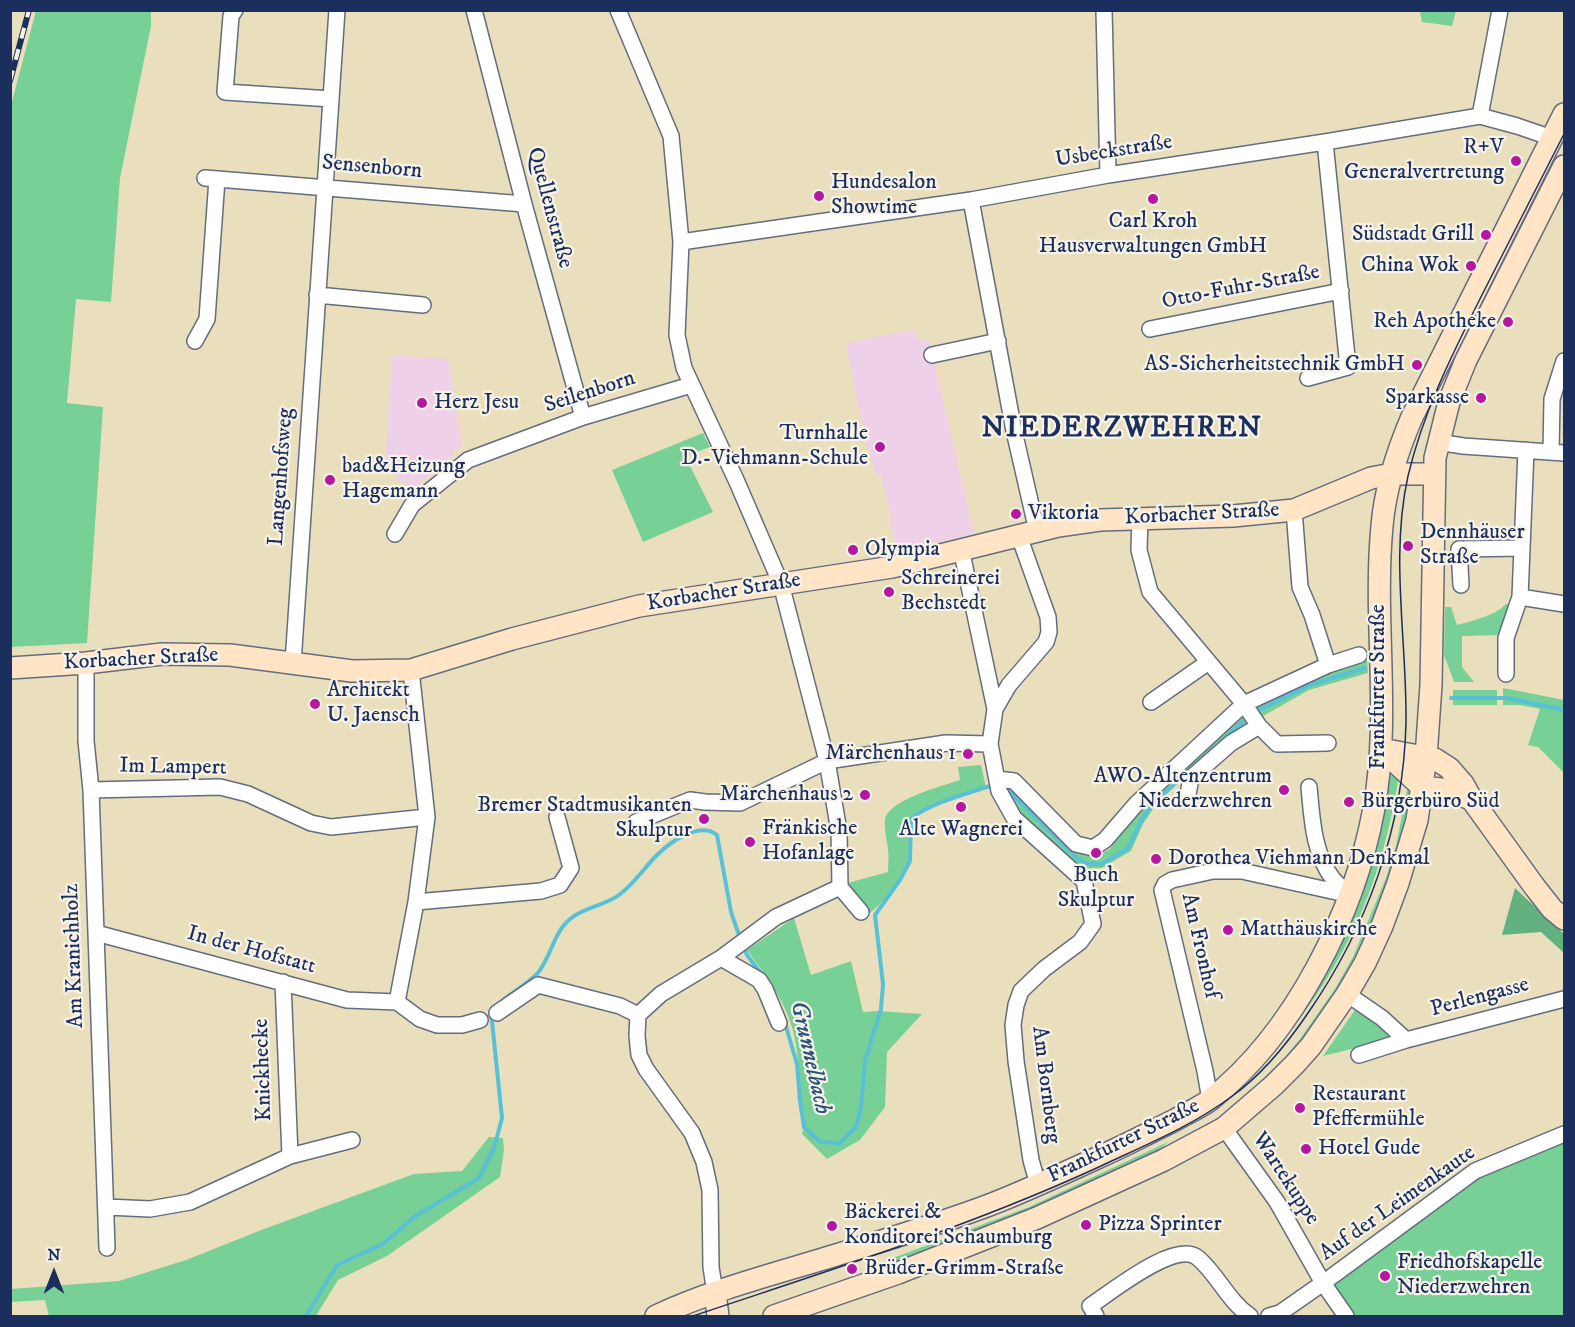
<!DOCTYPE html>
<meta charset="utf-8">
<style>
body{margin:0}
#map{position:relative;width:1575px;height:1327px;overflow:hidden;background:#eadfbc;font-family:"IM FELL DW Pica",serif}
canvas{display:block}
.frame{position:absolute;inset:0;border:12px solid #1b2f5e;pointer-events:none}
.north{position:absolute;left:24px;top:1243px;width:60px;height:60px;-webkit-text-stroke:4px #f7f3e8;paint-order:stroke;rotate:0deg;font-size:16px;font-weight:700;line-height:24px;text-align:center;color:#1b2f5e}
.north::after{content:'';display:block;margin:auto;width:21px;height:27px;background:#1b2f5e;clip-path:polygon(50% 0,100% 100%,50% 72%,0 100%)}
</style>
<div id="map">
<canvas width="1575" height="1327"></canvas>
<div class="frame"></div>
<div class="north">N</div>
</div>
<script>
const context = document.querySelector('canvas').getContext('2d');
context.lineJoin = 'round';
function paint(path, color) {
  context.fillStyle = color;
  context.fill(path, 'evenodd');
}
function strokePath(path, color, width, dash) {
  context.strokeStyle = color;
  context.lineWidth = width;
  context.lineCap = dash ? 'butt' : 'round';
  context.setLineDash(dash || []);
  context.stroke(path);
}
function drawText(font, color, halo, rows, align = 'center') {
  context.font = font + ' "IM FELL DW Pica",serif';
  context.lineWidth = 4.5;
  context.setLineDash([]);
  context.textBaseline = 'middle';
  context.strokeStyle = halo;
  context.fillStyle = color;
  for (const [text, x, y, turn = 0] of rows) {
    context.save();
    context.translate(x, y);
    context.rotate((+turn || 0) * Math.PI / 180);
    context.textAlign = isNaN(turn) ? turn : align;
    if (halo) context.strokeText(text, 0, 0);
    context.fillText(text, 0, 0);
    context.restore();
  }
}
paint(new Path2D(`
 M914,330L917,340L929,339L974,534L897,551L890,522L892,521L881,475L876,476L861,418L846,343Z
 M392,355L448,359L462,447L454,450L453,456L445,461L446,465L410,490L385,465Z`), '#eed0e8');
paint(new Path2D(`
 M36,11H151V26L120,178L111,302L76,299L67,403L103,407L87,643L11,647L10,109Z
 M1420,11V10L1456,11L1452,26L1422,22Z
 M703,433L710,447L685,456L713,512L643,542L612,470Z
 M1506,604H1513L1502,635L1462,636V667L1474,682H1454L1444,655L1445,607H1451L1457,625C1474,620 1493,617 1506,604Z
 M1367,657L1368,673L1309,690L1256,720L1207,756L1159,800L1143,824L1131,851L1102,868L1083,869C1051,843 1024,825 1004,788L1006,783L1086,856H1097L1110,849L1138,806L1244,704L1314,675Z
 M1503,688L1564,700V773L1538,747L1528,745L1540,709L1520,705H1503Z
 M1453,690H1497V705H1453Z
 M981,765L986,788L954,798L917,813L911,821L910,861L900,880L879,905L870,913L861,908L848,883L888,872C888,865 889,857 888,849C887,840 884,830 885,821C886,800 943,786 960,780L958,767Z
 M1391,771L1399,774C1381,892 1342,972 1265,1063L1269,1049L1286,1028L1387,775Z
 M1408,785L1413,787L1401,848L1358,959L1291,1059L1236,1105L1286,1056L1300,1039L1335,989L1353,957L1386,878L1396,846Z
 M794,918L811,975L851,961L863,1012L879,1011L922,1014L887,1052L885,1107L860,1140L827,1159L802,1134C806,1122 800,1109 800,1097C798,1080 799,1062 796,1045C791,1008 768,979 747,950Z
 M1357,1007L1390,1032L1388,1040L1323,1056Z
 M489,1137L503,1138L504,1150L500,1177L387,1256L338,1280L316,1316H49L45,1300L11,1302V1289L119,1281L186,1260L264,1229L414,1174L462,1171Z
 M1564,1140V1316H1354L1331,1283L1482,1176Z
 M1168,1142L1155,1154L1085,1188L896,1266L893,1258L1029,1207Z`), '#77d096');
paint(new Path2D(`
 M1515,888L1564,934V953L1541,932L1502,935Z`), '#61b27f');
strokePath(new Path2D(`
 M1451,698H1507L1564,710
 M1255,712L1310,685L1365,668
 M1002,789L1008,790L1079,860L1089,864H1102L1128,848L1142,819L1155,802L1249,716
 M743,945L747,955L763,976
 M504,999C515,991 528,983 537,974C551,958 553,933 570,919C584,907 604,906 619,895C634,884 644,868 657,855C670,842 700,821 717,835L731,912L740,938
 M785,1023L797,1064L800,1101L804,1127L820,1142L840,1143L856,1127L861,1107L865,1061L881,1009L883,984L875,915L900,880L910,861L911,819C927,804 969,793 990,786L995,787
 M306,1316L337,1265L383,1244L414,1217L479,1178L494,1148L502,1118L491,1012`), '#59c1d6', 4);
const street = new Path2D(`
 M235,10L231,16L225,92L331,99
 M474,10L524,204L583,417
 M618,10L671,136L681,242L677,335L684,368L737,482L781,584L827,761L839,831L840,887L861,912
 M1104,10L1108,175
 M1480,116L1500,10
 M205,178L524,204
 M971,200L1014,431L1037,531
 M681,242L971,200L1108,175L1325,142L1480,116L1517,126L1552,138
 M317,295L423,305
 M1150,329L1341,291
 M195,341L207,319L217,179
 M932,355L998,341
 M1308,378L1348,367L1325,142
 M1438,442L1463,446L1564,453
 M1551,452L1552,399L1564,361
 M1140,518L1139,550L1150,592L1244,704L1259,726L1277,744L1328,743
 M395,534L412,505L468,460L583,417L691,385
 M1019,536L1048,617L1049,632L1046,642L1009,685L995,709L990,744L999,791L1014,818L1084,881L1093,924L1080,942L1044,969L1021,991L1016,1005L1013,1025L1016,1061L1031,1160L1038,1185
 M963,558L995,709
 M1461,585L1459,549L1522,548
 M1520,597L1564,604
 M86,663V741L91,790L107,1248
 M293,663L337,10
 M1328,665L1359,655
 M411,670L427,817L416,902L541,891L560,885L571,868L557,817
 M1506,674V638L1520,597L1526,450
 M1151,702L1207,663
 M997,779L1014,781L1076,844L1093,848L1105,840L1137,803L1244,704L1328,665L1312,615L1300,587L1294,510
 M1309,787C1312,818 1313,853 1333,879C1338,885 1345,890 1350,895
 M91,790L220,787L248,794L311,823L331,827L427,817
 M1187,800L1191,778L1231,743L1259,726
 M636,822L690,800L705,802L740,803L827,761L946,743L990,744
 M96,933L347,1000L397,1002L420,1019L437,1025H462L480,1020
 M721,958L759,980L765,989L779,1023
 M1347,994L1382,1018L1406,1040L1564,999
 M397,1002L416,902
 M497,1013L538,985L620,1006L638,1015
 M1359,1055L1406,1040
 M1210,1100L1205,1071L1162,890L1165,884L1172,880L1213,871H1242L1350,895
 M1224,1128L1277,1202L1323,1283L1346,1316
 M290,1156L352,1140
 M107,1207L150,1209L190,1202L290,1156L283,982
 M715,1293L711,1267L710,1190L704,1162L692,1133L646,1069L639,1055L637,1036L638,1015L661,994L721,958L776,917L840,887
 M1096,1316L1090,1306C1110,1293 1176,1239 1198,1258C1218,1275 1228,1301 1250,1316
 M1269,1316L1280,1313L1323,1283L1475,1171L1564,1134`);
const secondary = new Path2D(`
 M10,668L86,663L162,654L230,655L352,671L411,670L512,639L639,606L892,567L1058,526L1100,520L1233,516L1294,510L1371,478L1392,474H1434
 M1381,749L1435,759L1449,768L1463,784L1472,800L1534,886L1552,909L1564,919
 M1381,749L1422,787L1451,790L1472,800
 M715,1293L718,1316
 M656,1316C716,1288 782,1272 846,1252C895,1237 945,1222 992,1204C1028,1190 1062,1174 1097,1158C1124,1146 1149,1133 1175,1120C1187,1113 1199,1108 1210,1100C1295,1033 1355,912 1374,808C1391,715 1373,620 1382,526C1385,489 1397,452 1412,417L1564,114
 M774,1316L898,1273L1037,1218L1164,1160L1224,1128L1274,1085L1295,1064L1311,1046L1347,994L1365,963L1382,926L1398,883L1417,820L1426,757L1431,685L1435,458L1449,402L1466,360L1564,166`);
strokePath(street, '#636d7f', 18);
strokePath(secondary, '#636d7f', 24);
strokePath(street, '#fff', 15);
strokePath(secondary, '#ffe4c6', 21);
strokePath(new Path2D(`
 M693,1316C836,1268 979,1224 1116,1159C1155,1141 1196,1123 1231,1097C1262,1075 1287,1044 1308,1013C1367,928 1404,826 1406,722C1407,640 1390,557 1408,476C1424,408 1455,349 1486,287C1512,236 1538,185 1564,134`), '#1b2f5e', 1.5);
const rail = new Path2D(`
 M10,81L29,10`);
strokePath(rail, '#1b2f5e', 6);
strokePath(rail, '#f7f3e8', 4, [11]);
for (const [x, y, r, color] of [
 [1516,161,6,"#b5179e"],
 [819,196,6,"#b5179e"],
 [1153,199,6,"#b5179e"],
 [1486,235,6,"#b5179e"],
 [1471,266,6,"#b5179e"],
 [1508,322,6,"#b5179e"],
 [1417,365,6,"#b5179e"],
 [1481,398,6,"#b5179e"],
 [422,403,6,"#b5179e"],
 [880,447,6,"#b5179e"],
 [330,480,6,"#b5179e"],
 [1016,514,6,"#b5179e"],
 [1408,546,6,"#b5179e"],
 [853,550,6,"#b5179e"],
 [889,592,6,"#b5179e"],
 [315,704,6,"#b5179e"],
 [968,754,6,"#b5179e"],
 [1284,790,6,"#b5179e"],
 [865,795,6,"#b5179e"],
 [1349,802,6,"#b5179e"],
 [961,807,6,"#b5179e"],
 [704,819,6,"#b5179e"],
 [750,842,6,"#b5179e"],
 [1096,853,6,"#b5179e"],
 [1156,859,6,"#b5179e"],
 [1228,930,6,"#b5179e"],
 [1300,1108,6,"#b5179e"],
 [1306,1149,6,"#b5179e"],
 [1086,1225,6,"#b5179e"],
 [832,1226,6,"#b5179e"],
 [852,1269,6,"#b5179e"],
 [1385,1276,6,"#b5179e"]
]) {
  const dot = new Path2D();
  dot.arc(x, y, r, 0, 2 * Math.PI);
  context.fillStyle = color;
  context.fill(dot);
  strokePath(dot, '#f7f3e8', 2);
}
drawText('22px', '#1b2f5e', '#f7f3e8', [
 ["R+V",1504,148,"right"],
 ["Generalvertretung",1504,173,"right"],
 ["Hundesalon",831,183],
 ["Showtime",831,208],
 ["Carl Kroh",1153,222,"center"],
 ["Hausverwaltungen GmbH",1153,247,"center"],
 ["Südstadt Grill",1474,235,"right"],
 ["China Wok",1459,266,"right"],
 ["Reh Apotheke",1496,322,"right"],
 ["AS-Sicherheitstechnik GmbH",1405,365,"right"],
 ["Sparkasse",1469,398,"right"],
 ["Herz Jesu",434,403],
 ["Turnhalle",868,434,"right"],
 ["D.-Viehmann-Schule",868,459,"right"],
 ["bad&Heizung",342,467],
 ["Hagemann",342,492],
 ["Viktoria",1028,514],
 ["Dennhäuser",1420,533],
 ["Straße",1420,558],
 ["Olympia",865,550],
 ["Schreinerei",901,579],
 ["Bechstedt",901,604],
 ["Architekt",327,691],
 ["U. Jaensch",327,716],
 ["Märchenhaus 1",956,754,"right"],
 ["AWO-Altenzentrum",1272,777,"right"],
 ["Niederzwehren",1272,802,"right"],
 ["Märchenhaus 2",853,795,"right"],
 ["Bürgerbüro Süd",1361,802],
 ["Bremer Stadtmusikanten",692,806,"right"],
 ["Skulptur",692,831,"right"],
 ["Fränkische",762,829],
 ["Hofanlage",762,854],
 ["Alte Wagnerei",961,830,"center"],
 ["Dorothea Viehmann Denkmal",1168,859],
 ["Buch",1096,876,"center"],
 ["Skulptur",1096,901,"center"],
 ["Matthäuskirche",1240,930],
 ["Restaurant",1312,1095],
 ["Pfeffermühle",1312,1120],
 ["Hotel Gude",1318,1149],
 ["Bäckerei &",844,1213],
 ["Konditorei Schaumburg",844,1238],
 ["Pizza Sprinter",1098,1225],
 ["Friedhofskapelle",1397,1263],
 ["Niederzwehren",1397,1288],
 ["Brüder-Grimm-Straße",864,1269]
], 'left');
drawText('22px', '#1b2f5e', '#f7f3e8', [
 ["Usbeckstraße",1114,152,-9],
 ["Sensenborn",372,168,5],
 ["Quellenstraße",549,208,75],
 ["Otto-Fuhr-Straße",1241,288,-11],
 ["Seilenborn",590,393,-18],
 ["Langenhofsweg",282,477,-86],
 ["Korbacher Straße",1202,515,-3],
 ["Korbacher Straße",724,593,-9],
 ["Korbacher Straße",141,660,-3],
 ["Frankfurter Straße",1379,687,-90],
 ["Im Lampert",173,768,1],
 ["Am Fronhof",1199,946,77],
 ["In der Hofstatt",251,951,15],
 ["Am Kranichholz",75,956,-92],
 ["Perlengasse",1480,998,-15],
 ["Knickhecke",264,1070,-92],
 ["Am Bornberg",1045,1085,83],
 ["Frankfurter Straße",1124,1142,-26],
 ["Wartekuppe",1285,1179,57],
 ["Auf der Leimenkaute",1398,1204,-35]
]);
drawText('italic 24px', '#2a547c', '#f7f3e8', [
 ["Grunnelbach",809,1058,77]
]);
context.letterSpacing = '1.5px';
drawText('bold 28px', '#1b2f5e', '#f7f3e8', [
 ["NIEDERZWEHREN",1122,430]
]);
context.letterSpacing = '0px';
</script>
